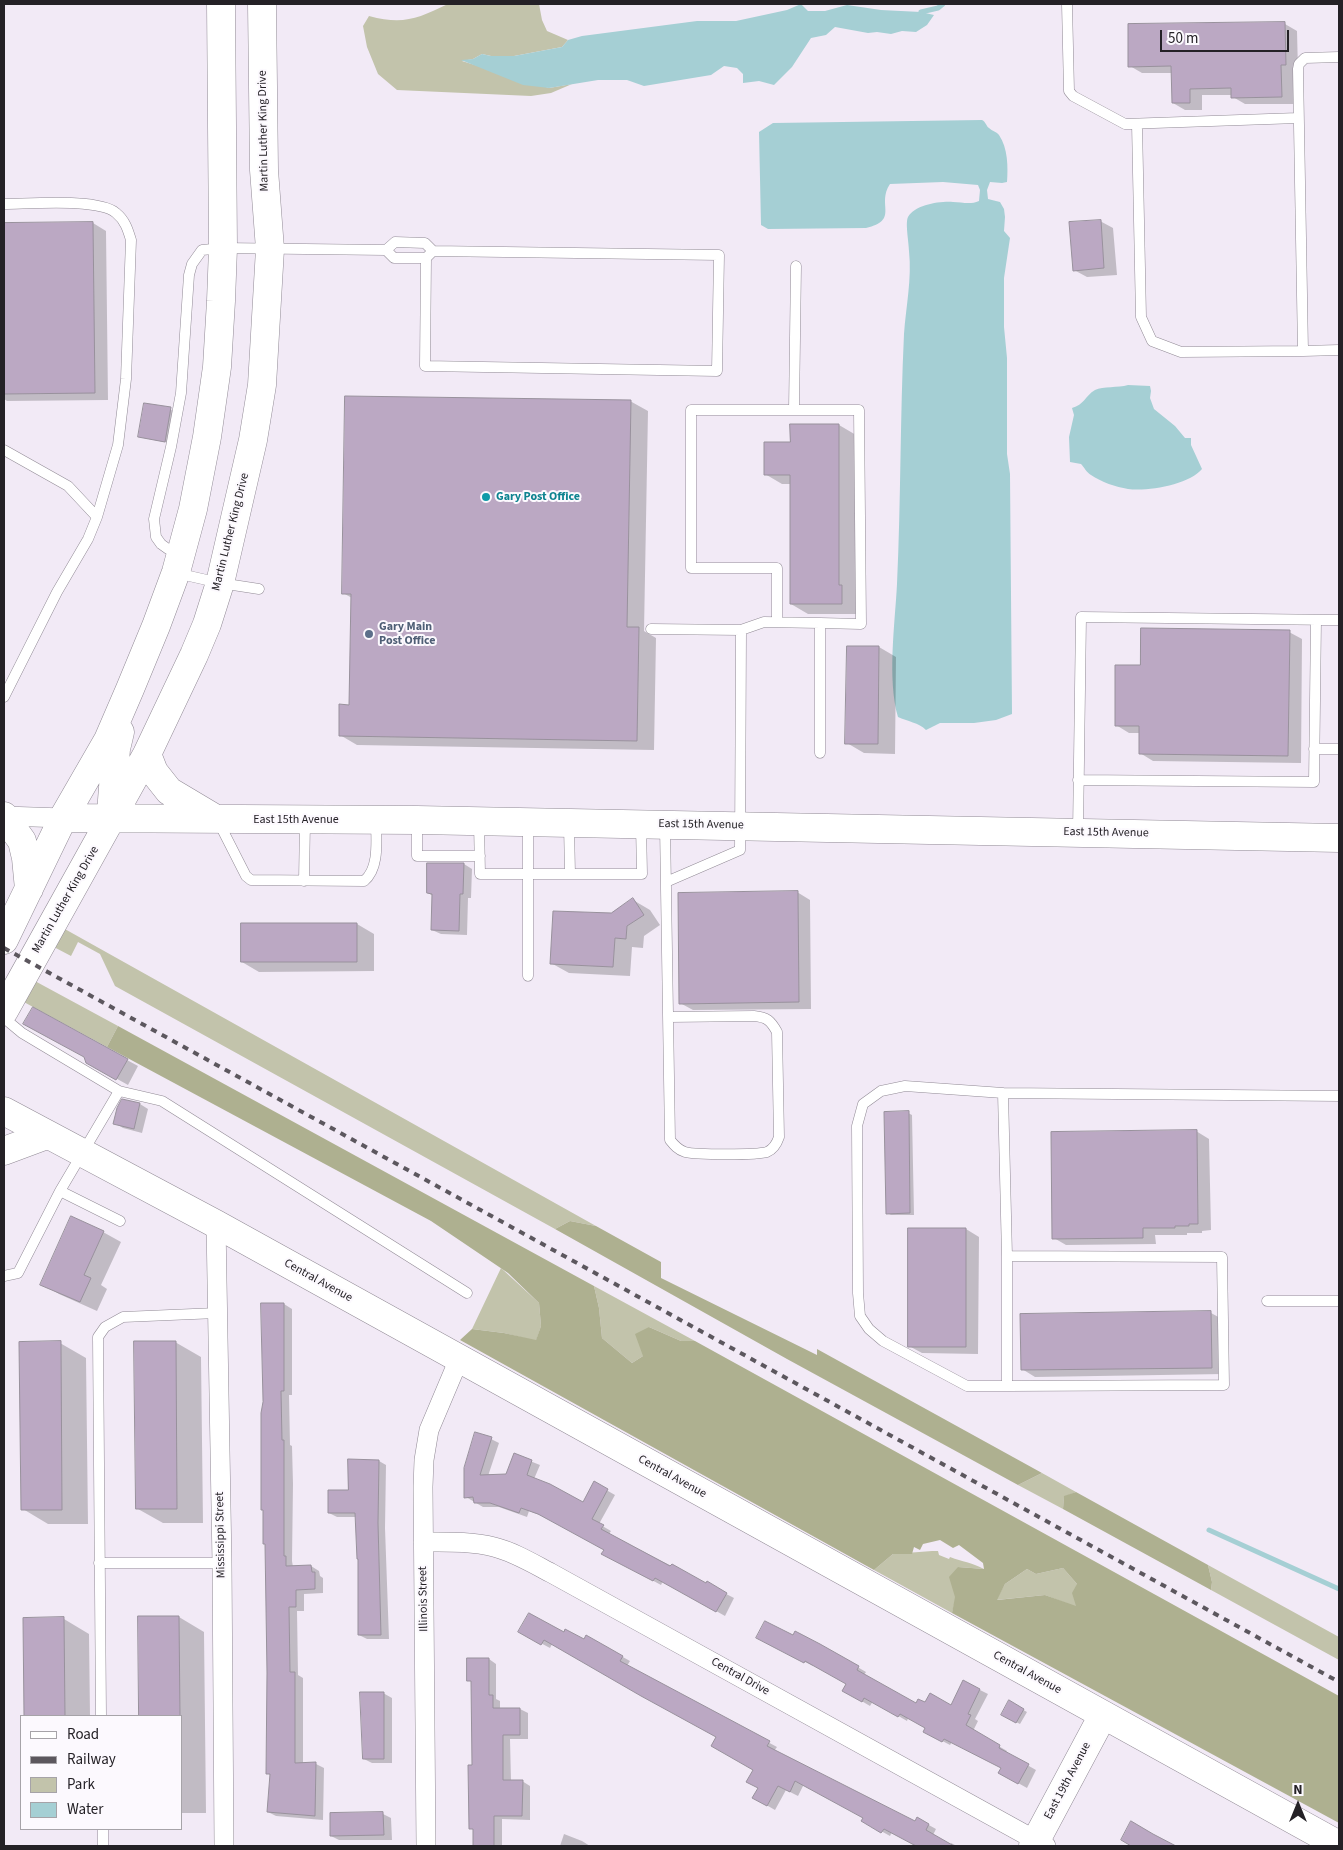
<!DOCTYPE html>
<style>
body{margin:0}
#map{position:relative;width:1343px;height:1850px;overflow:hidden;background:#f2eaf6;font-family:"Source Sans 3",sans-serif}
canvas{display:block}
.frame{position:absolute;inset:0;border:5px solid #242126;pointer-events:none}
.legend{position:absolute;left:20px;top:1715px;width:162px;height:115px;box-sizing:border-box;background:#fcf9fe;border:1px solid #a6a3a8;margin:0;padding:6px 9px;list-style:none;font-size:15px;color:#242126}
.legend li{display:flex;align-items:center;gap:10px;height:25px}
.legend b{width:25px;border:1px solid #a6a3a8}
.north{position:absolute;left:1273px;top:1780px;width:50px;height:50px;-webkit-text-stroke:4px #fcf9fe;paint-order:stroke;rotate:0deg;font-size:14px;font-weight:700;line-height:20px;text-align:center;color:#242126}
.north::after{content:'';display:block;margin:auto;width:18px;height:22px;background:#242126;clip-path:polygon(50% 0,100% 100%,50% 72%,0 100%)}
.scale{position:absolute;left:1160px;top:30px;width:129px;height:22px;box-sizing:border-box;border:2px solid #242126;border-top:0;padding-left:6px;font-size:15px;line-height:18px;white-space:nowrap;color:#242126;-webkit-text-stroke:4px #fcf9fe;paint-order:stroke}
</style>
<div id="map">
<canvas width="1343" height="1850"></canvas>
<div class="frame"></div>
<ul class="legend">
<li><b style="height:6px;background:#fff"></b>Road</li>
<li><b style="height:6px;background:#5c575e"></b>Railway</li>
<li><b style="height:14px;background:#c2c3ab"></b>Park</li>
<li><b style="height:14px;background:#a5cfd4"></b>Water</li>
</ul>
<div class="north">N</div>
<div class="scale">50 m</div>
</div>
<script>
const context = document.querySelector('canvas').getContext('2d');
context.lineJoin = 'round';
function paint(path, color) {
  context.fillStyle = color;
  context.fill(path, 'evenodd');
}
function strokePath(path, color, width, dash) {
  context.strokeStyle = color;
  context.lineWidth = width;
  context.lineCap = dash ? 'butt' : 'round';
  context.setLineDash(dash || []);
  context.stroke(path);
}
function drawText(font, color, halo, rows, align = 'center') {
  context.font = font + ' "Source Sans 3",sans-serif';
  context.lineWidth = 4;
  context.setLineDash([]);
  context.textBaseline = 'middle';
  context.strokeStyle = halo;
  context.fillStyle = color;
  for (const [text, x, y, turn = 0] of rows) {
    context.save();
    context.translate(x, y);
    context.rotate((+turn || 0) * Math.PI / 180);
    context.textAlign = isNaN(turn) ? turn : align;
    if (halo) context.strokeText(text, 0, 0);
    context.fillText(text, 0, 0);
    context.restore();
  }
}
paint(new Path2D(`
 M448,4H539L542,20L547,31L568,40L562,47L514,56H491L482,54L473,59L462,61L549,88L572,84L551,93L531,96L397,90L378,74L367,47L363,26L369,16C403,25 417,19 448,4Z
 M63,928L596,1226L570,1221L555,1229L115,986L100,954L78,942L71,956L52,946Z
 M33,980L118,1026L107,1047L22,1001Z
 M501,1268L539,1303L541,1326L536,1341L504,1333L472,1329Z
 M594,1286L695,1341H681L649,1327L643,1356L632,1363L602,1338L599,1308Z
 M1042,1473L1076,1492L1064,1497L1063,1509L1018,1485Z
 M932,1551H938L939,1555L949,1559L950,1557C963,1562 971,1562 984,1569L958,1567L956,1597L952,1613L874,1570L893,1554Z
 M1208,1565L1339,1637V1660L1211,1590L1212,1582Z
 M1063,1568L1077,1584L1076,1607L1045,1595L996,1600L1005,1584L1027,1569L1036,1574Z`), '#c2c3ab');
paint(new Path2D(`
 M118,1026L594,1286L599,1308L602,1338L632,1363L643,1356L635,1334L649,1327L681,1341H695L1339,1696V1823L952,1613L955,1597L949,1577L958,1567L984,1569L983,1563L959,1545L953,1548L940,1540L923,1544L920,1550L914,1547L912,1554H893L874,1570L460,1340L472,1329L504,1333L536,1340L541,1326L539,1303L508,1273L431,1221L107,1047ZM1063,1568L1077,1584L1072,1593L1076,1606L1045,1595L997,1600L1005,1584L1027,1569L1036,1574Z
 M570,1221L596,1226L661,1262V1278L817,1355V1349L1042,1473L1018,1485L787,1359L555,1229Z
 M1076,1492L1208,1565L1212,1582L1211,1590L1063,1509L1064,1496Z`), '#aeb090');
paint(new Path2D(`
 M801,4L808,11H825L847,5L881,10L921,12L934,15L927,25L916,32L902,31L891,34L877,32L868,33L835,27L826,35L811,38L792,67L774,85L759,81L743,83V74L737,68L724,66L711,75L644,86L627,80H598L549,88L523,85L461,60L473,59L482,54L491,56H514L562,47L568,40L582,36L697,21H736L787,10Z
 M982,120C986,122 986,126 989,128C992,131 997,132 999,135C1008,148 1008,167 1007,182L1002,183L990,182L987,190L988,199L1000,202L1004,209L1005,217L1004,231L1010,238L1004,278V327L1007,358V454L1010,474L1012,714L996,720L974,723H940L926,730C919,723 907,721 898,717C887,679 895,624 897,584C901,501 900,417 904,334C906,306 912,279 909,251C909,243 905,223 908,217C915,205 939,201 953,202C962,202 970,205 979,201L980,190L978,185L943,182L890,184C876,205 900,220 866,228L768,229L761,225L759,132L773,123Z
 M1128,385L1150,386L1151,391L1150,398L1154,409L1175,426L1185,438H1191V445L1202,469C1190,484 1148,492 1128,489C1116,487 1101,482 1091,475C1087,473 1084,467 1081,464L1070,462L1069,437L1074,415L1072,408C1084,405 1085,396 1095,390C1103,386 1118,388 1128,385Z`), '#a5cfd4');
paint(new Path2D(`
 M1285,24L1297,31L1298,71L1294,104H1245L1233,97V95H1202V110H1185L1173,103L1172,73H1142L1130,66Z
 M1100,221L1113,228L1117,275L1087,277L1074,270Z
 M93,223L106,231L108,400L7,401L4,399V224Z
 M630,401L648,411L644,631L656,638L654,750L357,745L340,735L351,706L352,598L343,593Z
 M145,404L175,411L169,443L139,437Z
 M839,425L856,435V594L859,596V614H808L791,604V484H782L765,474L792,444Z
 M1289,632L1302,639L1301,763L1153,761L1140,753V733H1129L1116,725L1142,666Z
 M879,647L896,657L895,754L864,753L847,743Z
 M464,864L472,869L471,898H468L467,935L441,934L432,930L433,896L428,893Z
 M797,892L810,900L811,1009L693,1010L680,1003Z
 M633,900L650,910L660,925L644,936L643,948L632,947L630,976L569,973L551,963L611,914Z
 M357,924L374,934V971L259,972L242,962Z
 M127,1060L138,1066L128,1085L87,1062Z
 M123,1100L140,1104L148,1109L142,1133L123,1128L115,1123Z
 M908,1113L912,1115L914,1215H891L887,1213Z
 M1196,1131L1209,1139L1211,1230L1202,1231V1233H1187V1235H1155L1156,1244L1066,1245L1054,1238Z
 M966,1229L979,1237L978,1354L922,1353L909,1346Z
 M103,1232L121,1242L101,1285L107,1289L97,1311L59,1294L42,1284Z
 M284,1304L292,1309V1395H289L290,1445L292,1446L293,1484L292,1561L293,1567L311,1566L319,1571L320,1576L323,1578V1593L304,1594V1611H297L298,1675L303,1678V1764H316L324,1768L323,1820L276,1816L268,1812L271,1775L267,1773Z
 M1211,1313L1224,1320V1374L1035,1377L1022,1369Z
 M175,1342L201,1357L203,1523H163L138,1509Z
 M60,1343L86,1358L88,1524H48L23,1509Z
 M491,1439L499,1443L488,1476H507L515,1455L540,1465L534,1479L583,1503L594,1483L615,1495L599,1524L611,1531L609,1534L734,1598L725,1616L663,1581L661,1585L611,1558L605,1550L547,1518L529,1511L527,1517L499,1507H483L466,1497Z
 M379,1461L386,1465L385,1528L389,1639H367L359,1635L360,1605L356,1517H337L329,1513Z
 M139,1617H179L204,1632L206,1813H181V1716H140Z
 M24,1619H64L89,1634L90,1716H25Z
 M520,1632L564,1633L584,1641L587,1637L630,1661L627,1666L777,1747L774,1751L916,1823L918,1819L936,1829L933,1835L950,1845L951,1843L957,1846H918L892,1832L890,1836L863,1821L865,1817L804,1784L798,1796L786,1790L775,1810L754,1798L759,1788L754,1770L718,1736L552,1644L550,1648Z
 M794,1637L820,1645L866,1672L864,1675L917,1705L951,1706L964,1682L988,1694L975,1719L978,1721L973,1731L1007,1751L1006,1753L1036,1770L1027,1788L1000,1773L1002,1768L952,1742L950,1745L925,1732L927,1728L908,1718L907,1721L873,1701L870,1706L843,1690L847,1683L813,1665V1666L765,1642Z
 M489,1659L496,1664V1699L500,1701V1709H520L528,1713V1739H510L511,1781H522L530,1786V1820L502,1819V1846H474V1830L470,1828L473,1767L472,1682L468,1680Z
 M383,1693L392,1698V1763H372L364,1759Z
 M1009,1702L1027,1712L1020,1724L1002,1715Z
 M383,1814L391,1818L392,1840H339L331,1836Z
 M564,1834L582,1841L590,1846H560Z`), '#0003');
strokePath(new Path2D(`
 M921,12L938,8L943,4
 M1209,1530L1339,1589`), '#a5cfd4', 5);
const building = new Path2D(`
 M1285,22L1286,65H1281L1282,97L1231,98V88L1190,89V103H1172L1171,66L1128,67V24Z
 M1101,220L1104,268L1073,271L1069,222Z
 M93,222L95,393L4,394V223Z
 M345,396L631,400L627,627H639L637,741L339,736V704L349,705L351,594H342Z
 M144,403L171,407L165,442L138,437Z
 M790,424H839V585H842V604H790V475H764V442H790Z
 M1141,628L1290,630L1288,756L1139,754V726H1115V665H1140Z
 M847,646H879L878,744H845Z
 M427,863H464L463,894H460L459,931L431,930L432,894L427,893Z
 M798,891L799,1002L679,1004L678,893Z
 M633,898L644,915L627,926L626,939L615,938L613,967L550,964L553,911L611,913Z
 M241,923H357V962H241Z
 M33,1007L128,1059L116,1080L86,1063L84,1057L23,1024Z
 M122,1099L140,1103L134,1129L113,1124L117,1108Z
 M909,1111L910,1213L886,1214L884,1112Z
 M1197,1130L1198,1224H1189V1226H1175V1228H1143V1238L1052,1239L1051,1132Z
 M71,1216L104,1231L84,1275L91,1278L80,1302L40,1285Z
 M908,1228H966V1347H908Z
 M261,1303H284V1391H281L282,1440H284V1556H286V1566L311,1565L312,1572H315V1589L296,1590V1607H289L290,1672H295V1763L316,1762L315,1816L267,1812L270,1774H266L267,1673L265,1544H263V1510H261V1413L263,1402Z
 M1211,1311L1212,1368L1021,1370L1020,1314Z
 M61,1341L62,1510H21L19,1342Z
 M134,1341H176L177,1509H136Z
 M475,1432L492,1437L480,1475L506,1474L514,1453L532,1460L527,1475L550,1484L583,1502L594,1481L608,1489L592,1519L604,1525L601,1529L670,1566L672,1564L706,1583L707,1581L727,1593L716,1612L655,1578L653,1581L601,1554L604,1550L538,1514L521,1508L519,1513L490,1503H474L473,1497L464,1498V1468Z
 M348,1459L379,1460L378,1523L381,1635H358V1559H357L355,1513H328V1490H348Z
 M529,1613L564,1632L565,1629L584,1639L586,1635L609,1648L623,1656L620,1661L770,1741L767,1746L915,1821L917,1817L929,1824L926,1830L954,1846H916L884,1829L881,1833L861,1821L863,1818L795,1781L790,1792L778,1786L767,1806L752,1798L758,1788L746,1782L753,1770L711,1746L716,1737L641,1696L544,1640L541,1645L518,1632Z
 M138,1616H179L180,1716H139Z
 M64,1617L65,1716H24L23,1618Z
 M765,1621L793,1635L795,1631L820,1644L859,1666L857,1670L916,1703L918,1699L925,1702L930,1693L951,1705L963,1680L980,1689L968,1714L971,1715L966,1725L1000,1745L999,1748L1029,1764L1018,1784L998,1773L1001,1768L944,1739L942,1742L923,1732L925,1728L900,1714L898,1717L864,1698L862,1702L842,1691L846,1684L805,1661L804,1663L756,1638Z
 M467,1658H489V1695H493V1708H520V1735H503V1780H523L522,1816H494V1846H473V1829H469L468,1765H472L471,1681H467Z
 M360,1692H384V1759H363Z
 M1009,1700L1024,1709L1016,1723L1001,1715Z
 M383,1812L384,1835L330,1836V1813Z
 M1131,1821L1153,1834L1176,1846H1131L1121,1840Z`);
paint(building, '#bba8c3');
strokePath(building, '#98919c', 1);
const lane = new Path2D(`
 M1067,4L1069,91L1073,96L1125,124L1298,118
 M1339,57L1305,58L1299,64L1298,69L1303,351L1339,350
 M1137,124L1141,317L1152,341L1181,352L1303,351
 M4,204C29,204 99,198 116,213C125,220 128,230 131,240L126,379L118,445L97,517
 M386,250L394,258H426
 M794,410L796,266
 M4,450L68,486L97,517L88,539L57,592L4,697
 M180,552L168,549L161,544L156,537L154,519L171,447L181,393L189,275L192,264L202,250L223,248L386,250L395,242L425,243L433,251L719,255L717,371L425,366L426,258L433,251
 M176,573L220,583L259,589
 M777,622V568H691V410H859L861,624L820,623V753
 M651,629L741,630L740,850L666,882
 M741,630L764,622L820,623
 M1314,749H1339
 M1078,780L1314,782L1316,620
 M417,820V856H480
 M218,821L246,876L251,880L364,881C380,868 376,839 376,820
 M479,822L480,874H642L641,825
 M569,825L570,874
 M665,826L670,1140C674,1145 678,1150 685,1152C695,1155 758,1155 767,1152C774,1149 777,1143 779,1137L777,1032C771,1021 767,1017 754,1016L669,1017
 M1078,832L1081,617L1339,620
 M304,881L305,821
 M528,976V824
 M4,1018L22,1033L119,1091L162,1101L467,1293
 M1003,1093L905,1086L881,1091L863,1104L857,1126L858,1293L860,1316L869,1329L883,1341L967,1386H1007
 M60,1191L120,1221
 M1007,1256V1386L1224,1385L1222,1257L1007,1256L1003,1093L1339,1096
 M4,1276L18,1273L60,1191L119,1091
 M1267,1301H1339
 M99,1563H222
 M101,1716L98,1337L105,1327L123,1317L217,1313
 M103,1829V1846`);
const street = new Path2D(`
 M4,816L63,818
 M216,1224L222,1563L224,1846
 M423,1542C447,1542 471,1541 494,1547C514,1552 532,1563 551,1573L1046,1846
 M426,1846L423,1487L424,1460L429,1430L459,1359`);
const secondary = new Path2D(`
 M147,754L154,772L169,791L216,819
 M111,813L116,749L120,732
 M4,816L22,841L26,858L29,889
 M63,818L417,820L1339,838
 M4,940L63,818L108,740L130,689L156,626L176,572L193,509L207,437L217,367L221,301L223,248L221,4
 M4,1011L147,754L194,655L207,624L220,583L253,440L262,385L270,249L264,170L262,4
 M4,1111L216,1224L1339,1845
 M4,1151L47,1135
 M1033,1846L1103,1715`);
strokePath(lane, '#918a95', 11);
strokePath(street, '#918a95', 20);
strokePath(secondary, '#918a95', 29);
strokePath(lane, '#fff', 10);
strokePath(street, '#fff', 19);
strokePath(secondary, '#fff', 28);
strokePath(new Path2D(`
 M4,948L1339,1682`), '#5c575e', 4, [6, 6]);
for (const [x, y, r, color] of [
 [486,497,5,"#0f9aa8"],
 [369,634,5,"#5c6f8a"]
]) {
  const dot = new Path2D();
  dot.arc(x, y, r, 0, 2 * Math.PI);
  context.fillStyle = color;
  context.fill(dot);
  strokePath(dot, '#fcf9fe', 2);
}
drawText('12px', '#242126', '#fcf9fe', [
 ["Martin Luther King Drive",264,131,-91],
 ["Martin Luther King Drive",231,532,-76],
 ["East 15th Avenue",296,820],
 ["East 15th Avenue",701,825,1],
 ["East 15th Avenue",1106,833,1],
 ["Martin Luther King Drive",66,900,-60],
 ["Central Avenue",318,1281,29],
 ["Central Avenue",672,1477,29],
 ["Mississippi Street",221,1535,-91],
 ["Illinois Street",424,1599,-91],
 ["Central Avenue",1027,1673,29],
 ["Central Drive",740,1677,29],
 ["East 19th Avenue",1068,1781,-62]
]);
drawText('bold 12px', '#0d838f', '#fcf9fe', [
 ["Gary Post Office",496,497]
], 'left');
drawText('bold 12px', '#4e5e75', '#fcf9fe', [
 ["Gary Main",379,627],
 ["Post Office",379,641]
], 'left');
</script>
